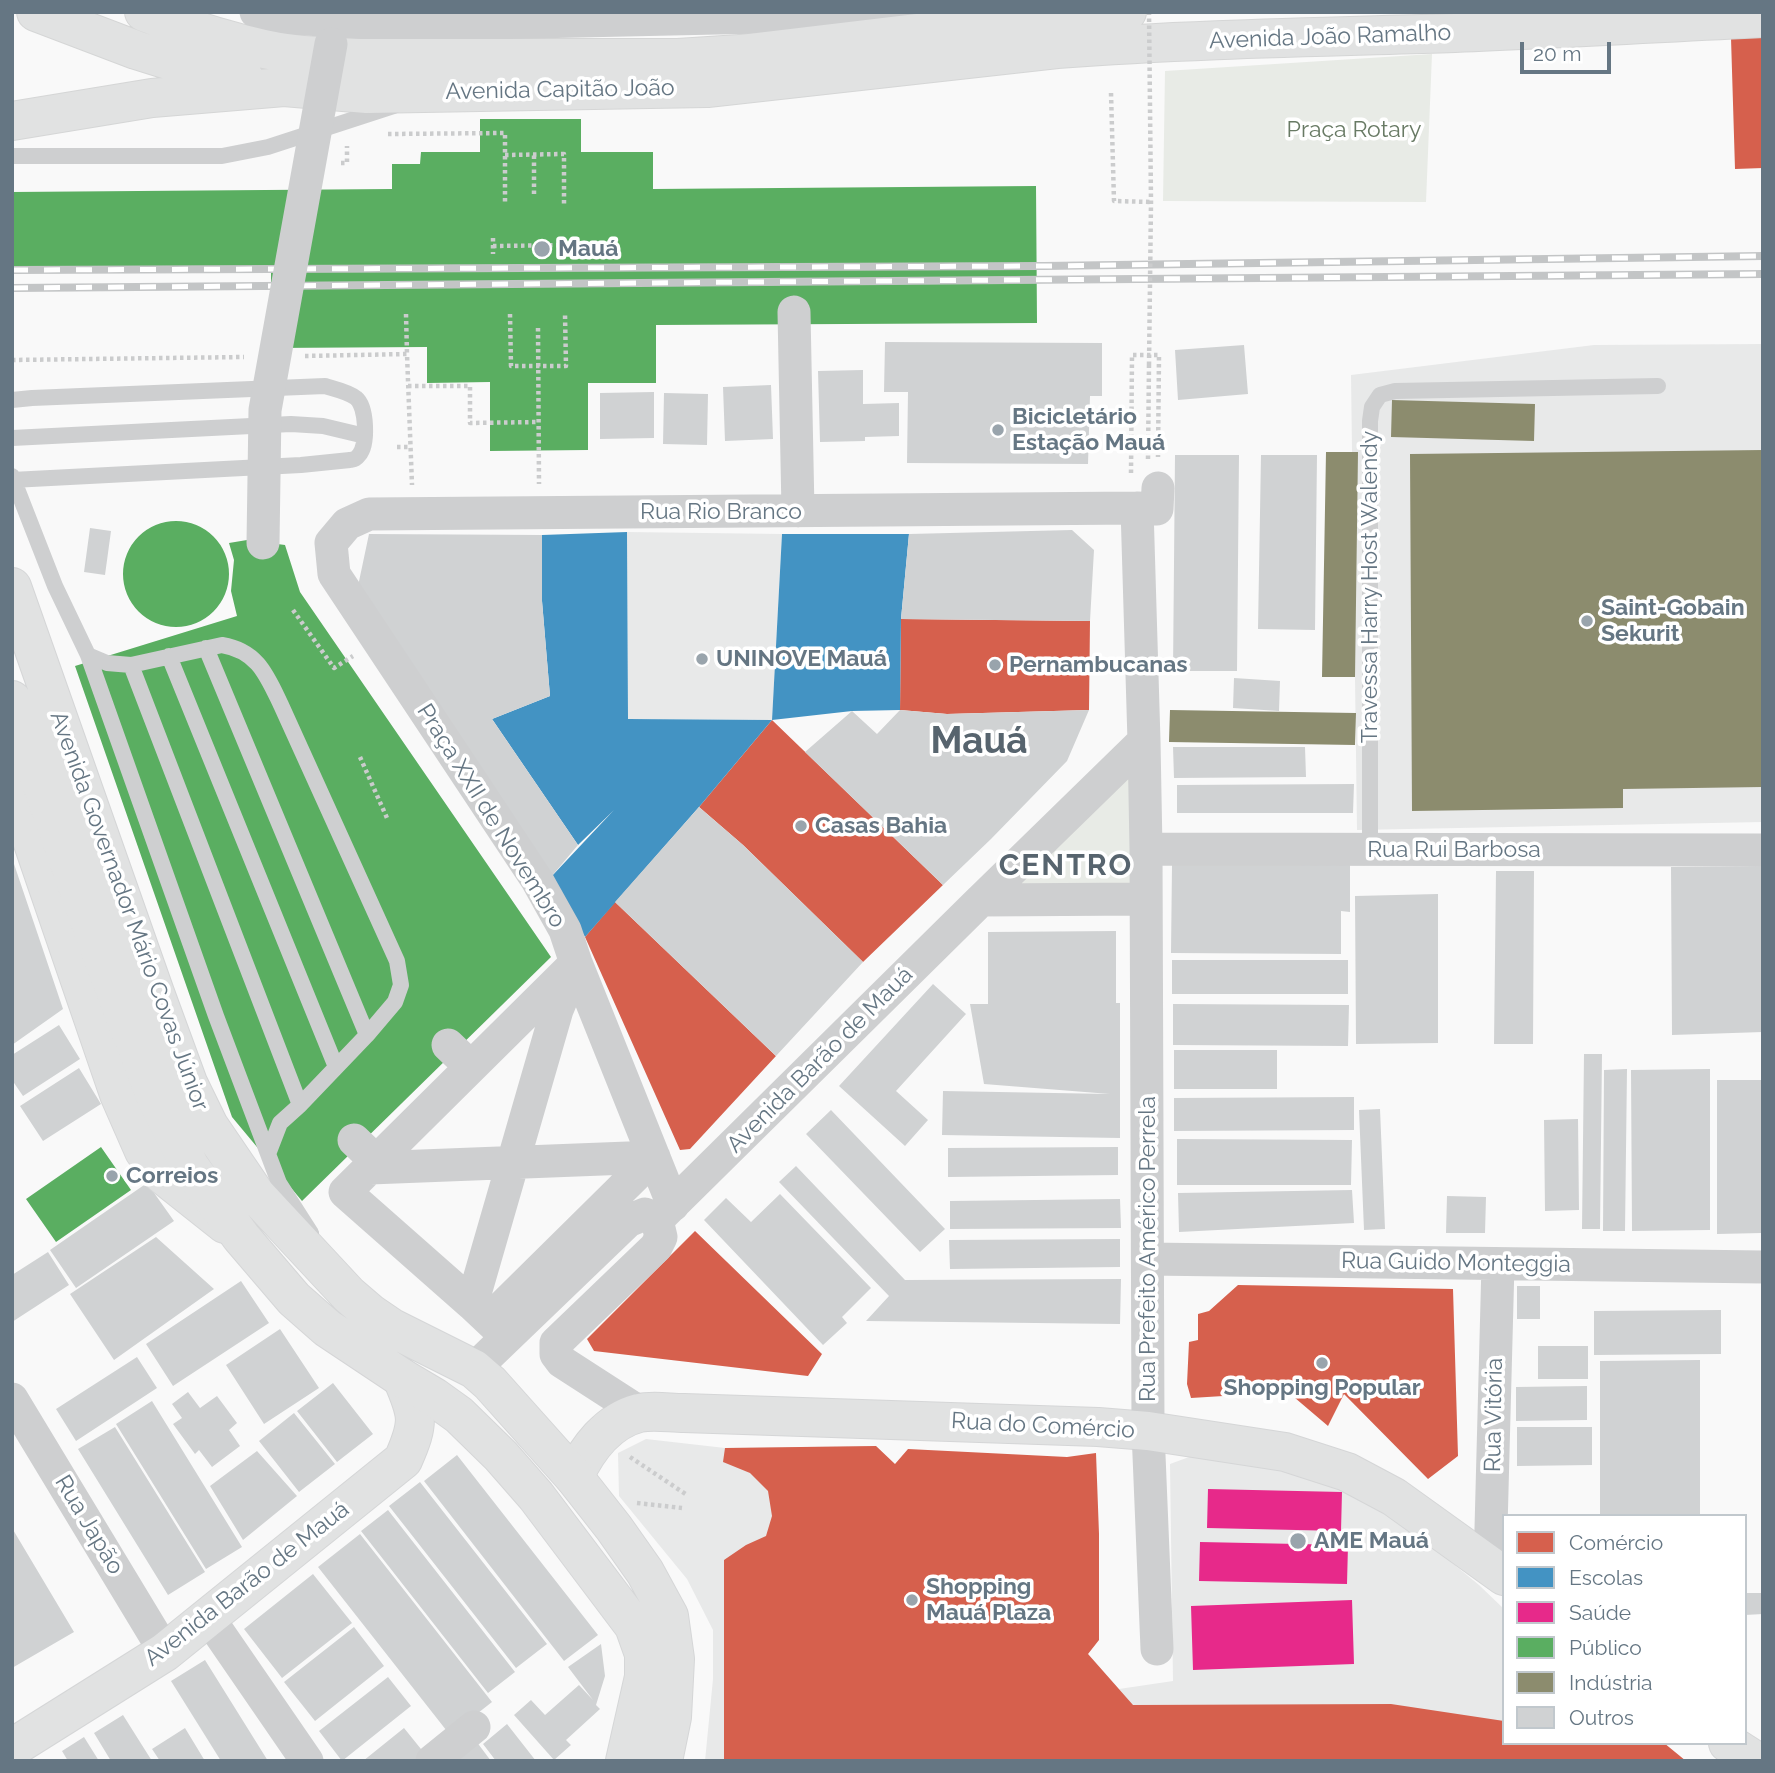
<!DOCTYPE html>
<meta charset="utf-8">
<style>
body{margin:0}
#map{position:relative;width:1775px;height:1773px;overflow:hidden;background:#f9f9f9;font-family:Raleway,sans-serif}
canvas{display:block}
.frame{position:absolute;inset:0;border:14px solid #657683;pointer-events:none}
.legend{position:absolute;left:1502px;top:1514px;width:245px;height:231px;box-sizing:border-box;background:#fff;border:2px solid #c1c8cd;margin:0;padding:9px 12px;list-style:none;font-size:21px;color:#657683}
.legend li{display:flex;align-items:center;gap:14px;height:35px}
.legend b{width:35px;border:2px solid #c1c8cd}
.scale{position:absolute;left:1520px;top:42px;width:91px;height:32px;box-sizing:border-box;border:4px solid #657683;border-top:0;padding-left:9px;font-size:21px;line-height:24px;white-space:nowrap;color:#657683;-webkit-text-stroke:5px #fff;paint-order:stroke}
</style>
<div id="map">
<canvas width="1775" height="1773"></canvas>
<div class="frame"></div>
<ul class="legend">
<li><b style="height:19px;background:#d6604d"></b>Comércio</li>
<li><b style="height:19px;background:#4393c3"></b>Escolas</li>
<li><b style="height:19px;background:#e7298a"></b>Saúde</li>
<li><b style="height:19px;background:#5aae61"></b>Público</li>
<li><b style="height:19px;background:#8c8c6e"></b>Indústria</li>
<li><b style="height:19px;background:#d0d2d3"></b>Outros</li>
</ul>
<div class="scale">20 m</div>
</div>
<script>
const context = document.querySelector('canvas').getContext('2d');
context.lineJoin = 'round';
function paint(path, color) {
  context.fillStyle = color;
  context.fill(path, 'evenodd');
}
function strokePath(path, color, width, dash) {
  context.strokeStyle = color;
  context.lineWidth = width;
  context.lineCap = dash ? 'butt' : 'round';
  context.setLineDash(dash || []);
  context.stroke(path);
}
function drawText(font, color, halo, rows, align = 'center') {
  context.font = font + ' Raleway,sans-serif';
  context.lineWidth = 7;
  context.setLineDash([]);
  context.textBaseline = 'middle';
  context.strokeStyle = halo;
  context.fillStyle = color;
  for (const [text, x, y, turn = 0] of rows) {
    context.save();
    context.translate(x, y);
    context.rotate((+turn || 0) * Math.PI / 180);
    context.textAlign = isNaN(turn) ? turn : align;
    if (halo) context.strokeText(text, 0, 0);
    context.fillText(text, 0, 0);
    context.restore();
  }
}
paint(new Path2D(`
 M1763,344V822L1357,830L1351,375L1594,345Z
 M627,532L782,534L772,720L628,719Z
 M646,1439L725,1448L876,1446L1088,1654L1119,1689L1173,1681L1170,1464L1200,1453L1317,1477L1372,1497L1479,1585L1504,1609V1743H1664L1686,1761H705L713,1679V1630L687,1579L619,1496L618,1453Z`), '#e8e9e9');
paint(new Path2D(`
 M1432,54L1426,202L1163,201L1165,71Z
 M1139,759V891L995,895Z`), '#e8ebe6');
paint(new Path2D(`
 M1763,37V168L1735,169L1731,38Z
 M901,619L1090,621L1089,710L947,714L900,710Z
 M772,720L943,885L863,962L743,845L699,807Z
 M615,902L776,1056L690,1149L680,1150L585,937Z
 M695,1231L822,1354L808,1376L594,1351L587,1339Z
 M1238,1285L1453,1289L1458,1456L1428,1479L1344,1394L1328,1426L1288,1392L1191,1398L1187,1384L1189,1342L1198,1340V1314L1209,1311Z
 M876,1446L895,1464L908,1449L1067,1457L1096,1453L1099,1534V1640L1088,1654L1133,1705L1391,1704L1504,1721V1743H1664L1686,1761H724V1560L746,1545L766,1536L772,1516L768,1491L750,1473L723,1462L725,1448Z`), '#d6604d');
paint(new Path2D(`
 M627,532L628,719L772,720L782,534H909L901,619L900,710L852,711L772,720L699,807L585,937L551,877L614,810L578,845L492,719L550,696L542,601V535Z`), '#4393c3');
paint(new Path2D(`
 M1208,1489L1342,1492L1341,1531L1207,1528Z
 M1200,1542L1348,1545L1347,1584L1199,1581Z
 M1352,1600L1354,1664L1193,1670L1191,1606Z`), '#e7298a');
paint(new Path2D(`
 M480,119H581V152H653V189L1036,186L1037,323L656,325V383H588V450L490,451V382L427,383V347L271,348V267L12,269V192L392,189V164H420L421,152H480Z
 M123 574a53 53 0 1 1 106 0a53 53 0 1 1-106 0Z
 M247,540L285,545L300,592L551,957L302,1201L232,1117L75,666L237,616L231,591L234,560L229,543Z
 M101,1147L131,1190L56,1242L26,1199Z`), '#5aae61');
paint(new Path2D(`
 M1392,400L1535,404L1534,441L1391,437Z
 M1763,450V787L1623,789V808L1412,811L1410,454Z
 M1326,452H1358L1355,677H1322Z
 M1170,710L1356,713L1355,745L1169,742Z`), '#8c8c6e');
paint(new Path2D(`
 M885,342L1102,343V396H1090L1088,464L907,463L908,392H884Z
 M1244,345L1248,394L1178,400L1175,350Z
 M863,370V404L899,403V436L865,437V441L820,442L818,371Z
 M771,385L773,439L725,441L723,387Z
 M654,392V438L600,439V393Z
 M664,393L708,394L707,445L663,444Z
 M1175,455H1239L1237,671H1173Z
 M1261,455H1317L1315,630L1258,629Z
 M90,528L111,531L105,575L84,572Z
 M1072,530L1094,550L1090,621L901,619L909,534Z
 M369,534L542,535V601L550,696L492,719L578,845L551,877L358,586Z
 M1234,678L1280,681L1279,711L1233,708Z
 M900,710L947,714L1089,710L1067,761L991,839L943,885L805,752L852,711L877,734Z
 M1173,747H1305L1306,777L1174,778Z
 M1354,784L1353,813H1177V785Z
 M699,807L743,845L863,962L776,1056L615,902Z
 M12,858L63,1009L12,1045Z
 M1172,865H1350V912L1341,911V954L1171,953Z
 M1763,866V1032L1672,1035L1671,867Z
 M1496,871H1534L1533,1044H1494Z
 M1438,894V1043L1356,1044L1355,896Z
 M1116,931V1003H1120V1138L942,1135L943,1091L1110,1094L984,1084L970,1004H988V932Z
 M1172,960H1348V994H1172Z
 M933,984L966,1014L896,1091L928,1120L905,1146L839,1086Z
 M1173,1004L1349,1005L1348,1046L1173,1045Z
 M59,1025L80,1059L23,1096L12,1080V1055Z
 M1174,1050H1277V1089H1174Z
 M1584,1054H1602L1600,1229H1582Z
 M79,1068L101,1104L43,1141L20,1106Z
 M1627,1069L1625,1231H1603L1604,1070Z
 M1710,1069V1230L1632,1231L1631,1070Z
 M1717,1080H1761L1762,1233L1717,1234Z
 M1354,1097V1130L1174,1131V1098Z
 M1380,1109L1385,1229L1364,1230L1359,1110Z
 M831,1110L945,1229L920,1252L806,1134Z
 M1578,1119L1579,1210L1545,1211L1544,1120Z
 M1177,1139L1352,1140L1351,1185H1177Z
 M1118,1147V1175L948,1177V1148Z
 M796,1166L905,1280L1121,1279L1120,1324L866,1321L889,1296L779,1182Z
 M147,1183L174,1221L76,1288L50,1250Z
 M1352,1190L1354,1223L1179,1232L1178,1193Z
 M780,1194L871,1288L842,1317L847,1323L823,1345L704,1220L726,1198L751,1222Z
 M1447,1196L1486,1197L1485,1233H1446Z
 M1120,1199L1121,1228L950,1229V1201Z
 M156,1237L214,1289L114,1360L70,1294Z
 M1120,1239V1267L950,1269L949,1240Z
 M48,1252L69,1285L12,1322V1275Z
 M241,1281L269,1323L173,1386L146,1344Z
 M1517,1286H1540V1319H1517Z
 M1721,1310V1354L1594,1355V1311Z
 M280,1329L319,1388L264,1424L226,1365Z
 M1538,1346H1588V1379H1538Z
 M137,1357L157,1388L76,1441L56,1409Z
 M1700,1360V1516H1600V1361Z
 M333,1383L373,1434L337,1462L297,1411Z
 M1587,1386V1420L1516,1421V1387Z
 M188,1392L200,1408L217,1396L237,1423L229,1430L240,1446L212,1467L199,1450L195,1454L173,1424L182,1418L172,1404Z
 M152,1401L242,1547L206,1569L116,1424Z
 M294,1413L335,1464L299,1492L259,1441Z
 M115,1427L205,1572L168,1595L78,1449Z
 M1517,1427H1592V1465L1517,1466Z
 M257,1451L297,1496L243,1540L210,1486Z
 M457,1455L598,1635L564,1661L424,1481Z
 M420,1482L547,1644L516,1668L389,1506Z
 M388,1510L515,1672L488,1693L361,1531Z
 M12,1528L74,1632L12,1668Z
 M360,1534L492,1702L450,1735L318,1567Z
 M313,1574L352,1623L282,1678L244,1629Z
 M1745,1593H1763V1614L1745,1615Z
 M354,1627L384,1666L315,1721L284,1682Z
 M601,1644L605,1676L596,1705L600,1709L566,1740L571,1745L554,1760L514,1715L531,1700L545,1715L579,1685L593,1700L568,1667Z
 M205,1660L268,1761H221L171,1681Z
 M388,1677L411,1706L342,1761L319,1731Z
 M123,1715L152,1761H111L94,1733Z
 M507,1724L536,1761H496L483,1744Z
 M185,1728L205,1761H160L152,1749Z
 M404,1728L425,1754L417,1761H363Z
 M84,1737L99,1761H68L62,1751Z
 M473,1737L491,1761H453Z`), '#d0d2d3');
const secondary = new Path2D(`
 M12,782L119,1094L144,1151L162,1174L225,1224
 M574,1477C587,1449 608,1421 639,1413C653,1410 670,1413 684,1413L1098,1427L1148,1431L1285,1452L1347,1472L1394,1497L1504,1576
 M1728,1743L1756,1761
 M12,1748L165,1652L403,1460C420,1422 418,1415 402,1378`);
const primary = new Path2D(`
 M12,587L155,993L188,1083L209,1126L256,1195L349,1295L370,1313L392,1328L474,1369L490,1383L574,1477L614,1528L645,1572L669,1616L675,1659L672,1717L663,1761
 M12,700L93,931L156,1099L190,1167L241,1237L294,1299L327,1328L402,1378L434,1397L459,1415L501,1456L536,1496L634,1626L644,1654V1677L625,1761`);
const highway = new Path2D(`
 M36,12L136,50L190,67L244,78
 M144,12C183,27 223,40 264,49C296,56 330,57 362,58H678L740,54L933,31L1127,12
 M12,121L152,98L284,87L367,94L707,88L1057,49C1190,39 1322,37 1455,33C1558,29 1660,23 1763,18`);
strokePath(secondary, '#d5d6d7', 40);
strokePath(primary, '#d5d6d7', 40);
strokePath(highway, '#d5d6d6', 40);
strokePath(new Path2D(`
 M1111,93L1114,201L1151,202
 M388,134L505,133V205
 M505,155L564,154V205
 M341,163H347V146
 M534,194V155
 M577,237V254
 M493,238V254
 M493,246L577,245
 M406,314L407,354
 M510,314L511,366H566L565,314
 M538,328L539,484
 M305,356L407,354L412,485
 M12,360L244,357
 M408,386H470V423L538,422
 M397,447H410
 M1148,459L1149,365
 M1131,473L1132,355H1159L1158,457
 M293,610L334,668L353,656
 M360,757L387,818
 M630,1457L687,1495
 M637,1503L682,1508`), '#cbcccd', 4.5, [3.5, 3.5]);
strokePath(new Path2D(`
 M12,156H222L268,147L394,106
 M12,400L32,398L325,386C335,389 349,392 356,398C367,407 368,445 359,455C356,459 355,459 350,460L301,465L12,480
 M12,438L291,424L323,426L365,436
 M12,476L55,586L88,655L107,663L131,665L222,645C258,651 267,676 281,705L397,961L401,985L395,1002L367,1035L300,1105L280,1123L268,1154
 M206,648L367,1035
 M88,655L216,1016L279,1183L311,1233
 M169,656L336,1067
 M131,665L300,1105
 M1370,850V421L1372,407L1380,395L1395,391L1658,386`), '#cecfd0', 16);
strokePath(new Path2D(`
 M256,12L277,17L395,25L856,15L917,27
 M794,312L798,511
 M1144,741L981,900L1146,899
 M1146,849L1763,850
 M448,1045L471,1067
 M354,1140L376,1161
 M370,1168L654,1157
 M673,1205L576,963L565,930L537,880L334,574L331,543L347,524L369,514L1137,508
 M659,1218L981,900
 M1148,1259L1763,1267
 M472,1304L345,1192L576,963
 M489,1320L654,1157
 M507,1337L472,1304L557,1010L572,974
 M474,1369L628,1221L645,1214L657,1220L661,1237L656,1247L556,1343V1354L562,1362L641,1413
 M12,1399L165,1652
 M1490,1566L1498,1264
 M208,1617L307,1761
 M1157,1649L1148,1431L1146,849L1144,741L1137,508L1157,509L1158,488
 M432,1761L474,1727`), '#cecfd0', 33);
strokePath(secondary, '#e1e2e2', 38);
strokePath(primary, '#e1e2e2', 38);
strokePath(highway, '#e1e2e2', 38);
const rail = new Path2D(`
 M12,270L1044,266L1763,256
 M12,288L1763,274`);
strokePath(rail, '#c3c5c6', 8);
strokePath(rail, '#fff', 5, [16]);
strokePath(new Path2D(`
 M1149,365L1151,202L1149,12`), '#cbcccd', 4.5, [3.5, 3.5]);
strokePath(new Path2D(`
 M263,543L265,410L331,44`), '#cecfd0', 33);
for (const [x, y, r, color] of [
 [542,249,9,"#99a4ac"],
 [998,430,7,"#99a4ac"],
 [1587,621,7,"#99a4ac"],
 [702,659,7,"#99a4ac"],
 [995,665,7,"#99a4ac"],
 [801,826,7,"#99a4ac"],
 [112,1176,7,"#99a4ac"],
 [1322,1363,7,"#99a4ac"],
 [1298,1541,9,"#99a4ac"],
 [912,1600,7,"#99a4ac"]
]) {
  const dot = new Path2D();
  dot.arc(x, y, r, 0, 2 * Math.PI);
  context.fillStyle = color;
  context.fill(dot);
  strokePath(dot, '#fff', 2.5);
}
drawText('23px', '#657683', '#fff', [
 ["Avenida João Ramalho",1330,37,-2],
 ["Avenida Capitão João",560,90,-1],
 ["Rua Rio Branco",721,512],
 ["Travessa Harry Host Walendy",1370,587,-90],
 ["Praça XXII de Novembro",491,816,58],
 ["Rua Rui Barbosa",1454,850],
 ["Avenida Governador Mário Covas Júnior",129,911,70],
 ["Avenida Barão de Mauá",820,1060,-45],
 ["Rua Prefeito Américo Perrela",1148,1249,-90],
 ["Rua Guido Monteggia",1456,1263,1],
 ["Rua Vitória",1494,1415,-89],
 ["Rua do Comércio",1043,1426,3],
 ["Rua Japão",89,1525,59],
 ["Avenida Barão de Mauá",247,1584,-38]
]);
drawText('23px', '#687a64', '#fff', [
 ["Praça Rotary",1354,130]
]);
drawText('bold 23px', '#657683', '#fff', [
 ["Mauá",558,249],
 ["Bicicletário",1012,417],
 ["Estação Mauá",1012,443],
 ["Saint-Gobain",1601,608],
 ["Sekurit",1601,634],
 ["UNINOVE Mauá",716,659],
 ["Pernambucanas",1009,665],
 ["Casas Bahia",815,826],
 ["Correios",126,1176],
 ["Shopping Popular",1322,1388,"center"],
 ["AME Mauá",1314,1541],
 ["Shopping",926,1587],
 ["Mauá Plaza",926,1613]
], 'left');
context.letterSpacing = '2px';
drawText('bold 30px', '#57646e', '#fff', [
 ["CENTRO",1066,866]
]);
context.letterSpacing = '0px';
drawText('bold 37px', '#57646e', '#fff', [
 ["Mauá",979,742]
]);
</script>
